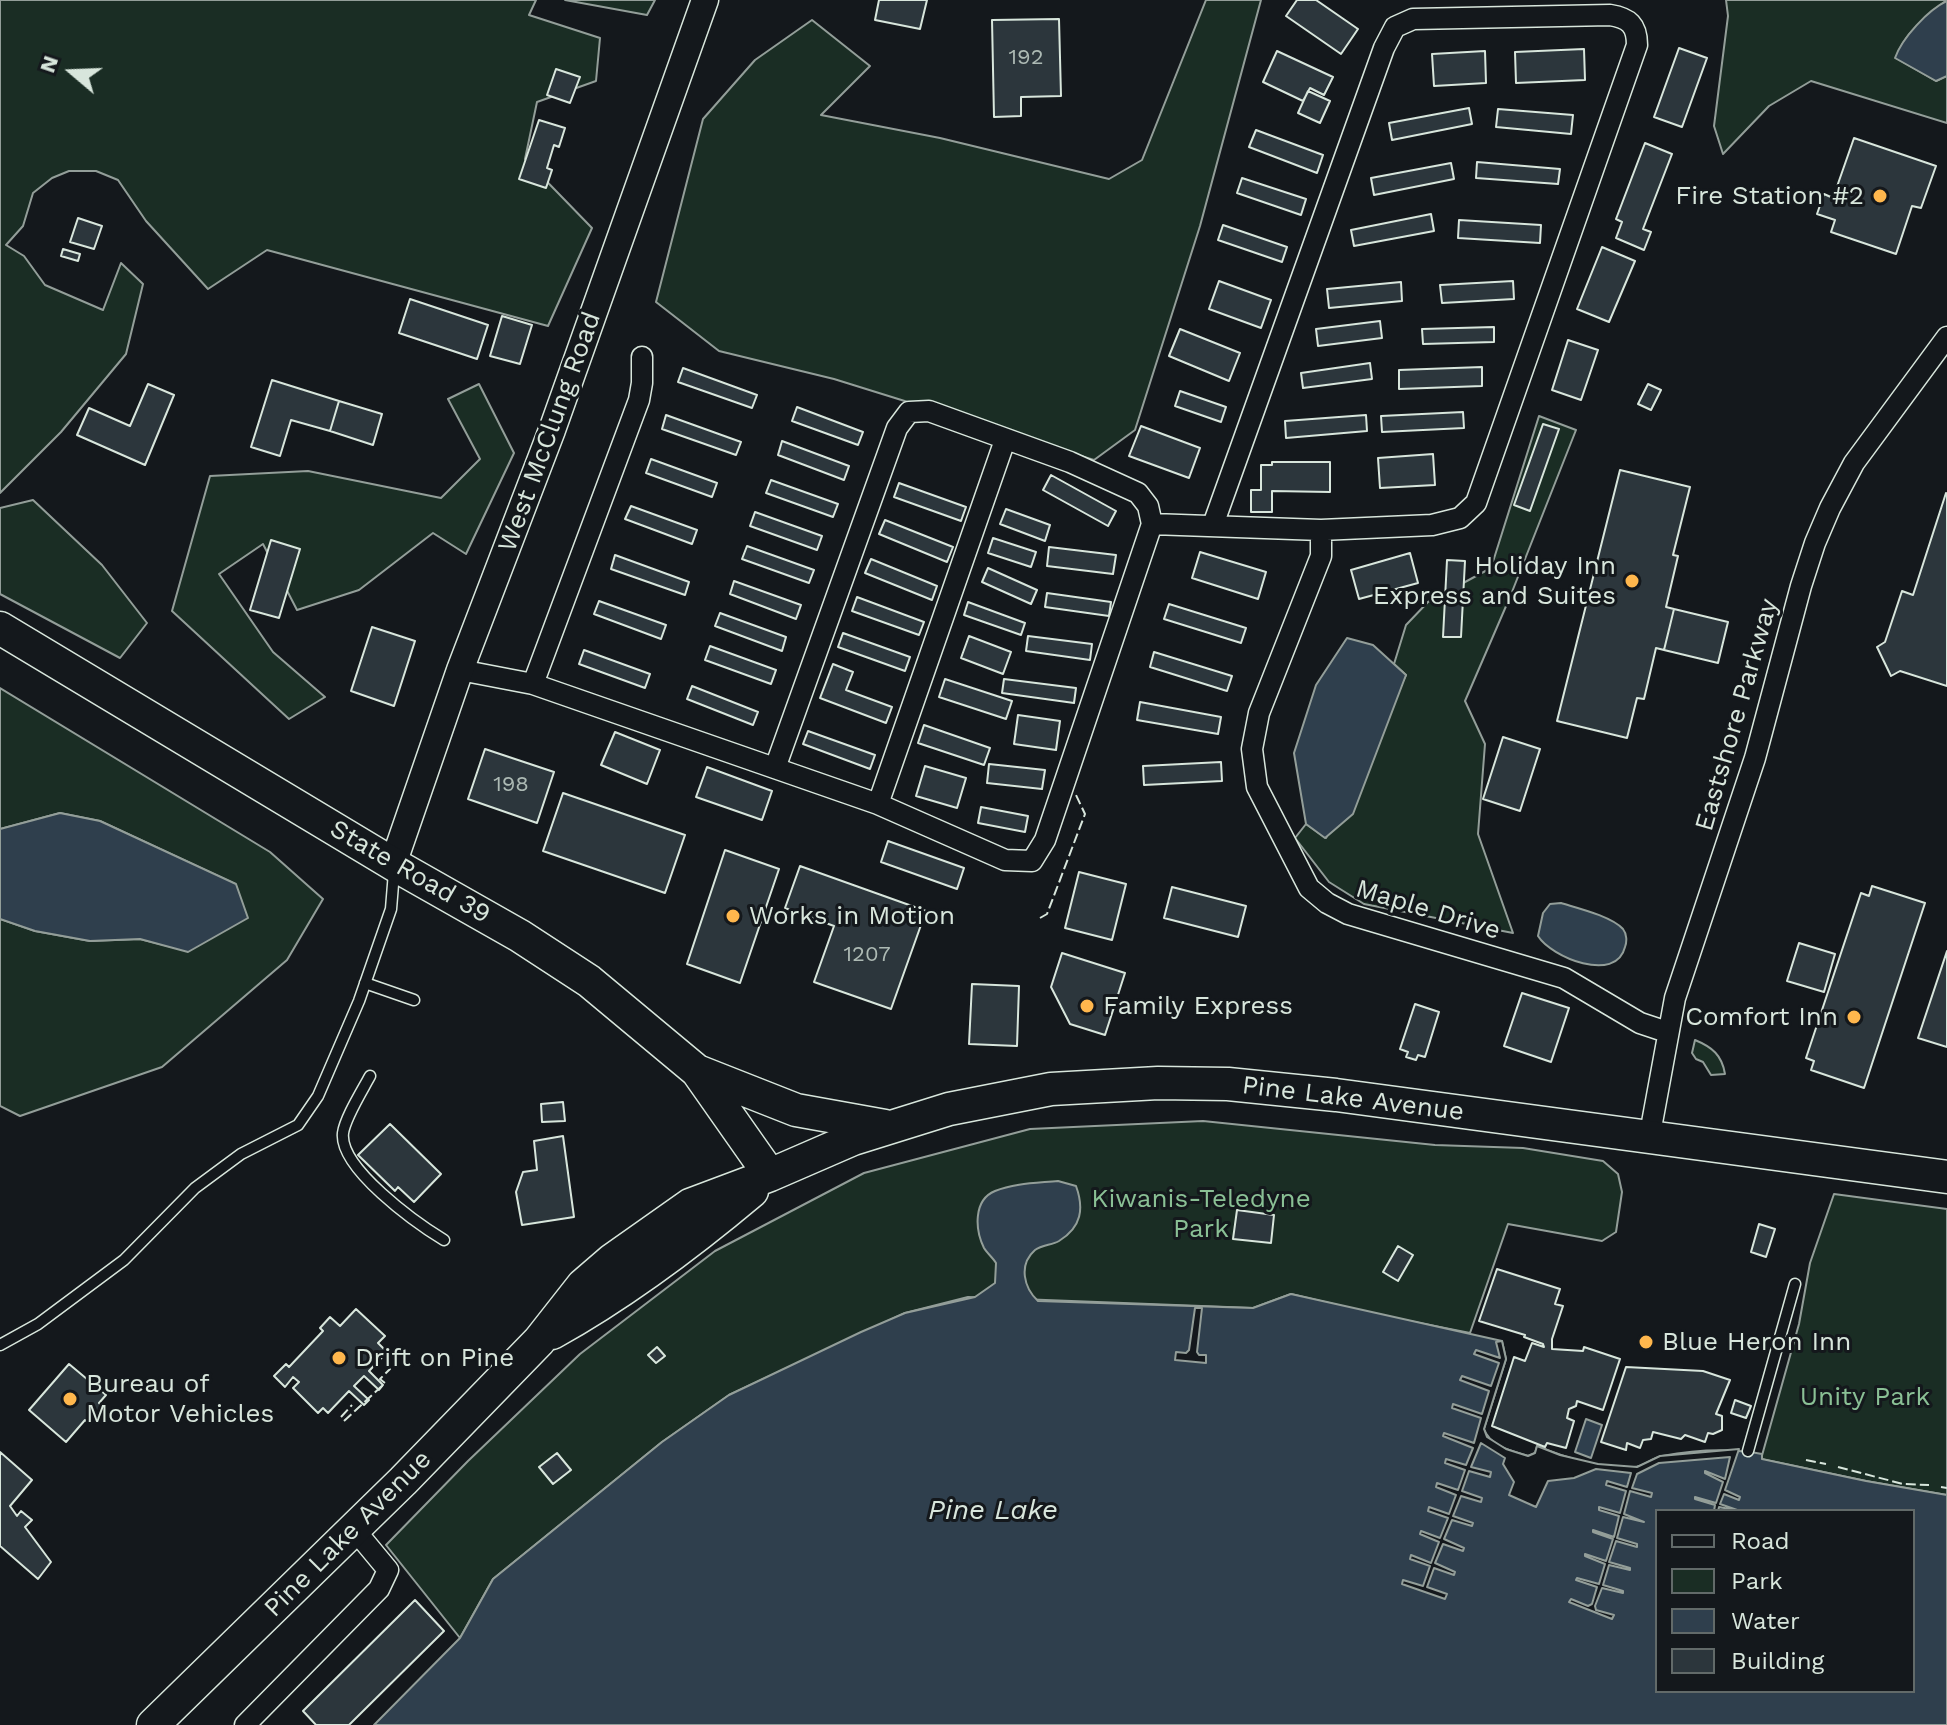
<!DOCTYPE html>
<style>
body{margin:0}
#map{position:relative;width:1947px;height:1725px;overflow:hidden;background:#14181c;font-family:"Work Sans",sans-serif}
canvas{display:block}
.legend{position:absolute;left:1655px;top:1509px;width:260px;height:184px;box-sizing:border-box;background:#14181c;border:2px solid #626a69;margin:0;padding:10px 14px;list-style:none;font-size:24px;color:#d8e6dc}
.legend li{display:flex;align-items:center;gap:16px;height:40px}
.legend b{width:40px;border:2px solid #626a69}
.north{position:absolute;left:32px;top:32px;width:80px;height:80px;-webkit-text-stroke:6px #14181c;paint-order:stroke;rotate:289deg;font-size:22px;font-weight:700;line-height:32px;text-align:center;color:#d8e6dc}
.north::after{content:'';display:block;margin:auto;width:28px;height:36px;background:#d8e6dc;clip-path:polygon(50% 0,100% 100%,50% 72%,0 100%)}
</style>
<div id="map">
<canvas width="1947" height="1725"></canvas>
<ul class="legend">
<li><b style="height:10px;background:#14181c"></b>Road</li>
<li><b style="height:22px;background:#1a2d24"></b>Park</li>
<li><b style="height:22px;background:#2f3f4d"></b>Water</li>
<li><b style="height:22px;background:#2c363c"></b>Building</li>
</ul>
<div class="north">N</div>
</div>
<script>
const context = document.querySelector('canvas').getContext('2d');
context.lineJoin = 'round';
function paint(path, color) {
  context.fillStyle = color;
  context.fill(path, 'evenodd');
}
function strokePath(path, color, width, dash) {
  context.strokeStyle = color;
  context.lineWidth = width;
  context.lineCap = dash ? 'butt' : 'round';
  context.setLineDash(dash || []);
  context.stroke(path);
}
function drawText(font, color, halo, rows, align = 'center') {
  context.font = font + ' "Work Sans",sans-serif';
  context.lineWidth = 6;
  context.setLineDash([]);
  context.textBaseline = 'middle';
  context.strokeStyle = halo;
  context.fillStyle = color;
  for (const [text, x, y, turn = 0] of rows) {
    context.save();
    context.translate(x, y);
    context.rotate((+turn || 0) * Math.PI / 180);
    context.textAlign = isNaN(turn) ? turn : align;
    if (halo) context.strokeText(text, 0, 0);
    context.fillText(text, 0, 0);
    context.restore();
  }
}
const green = new Path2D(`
 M0,0H536L529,15L600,38L596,81L537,102L525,159L592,228L548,326L267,250L208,289L146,221L118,180L96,171H69L52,178L33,193L23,226L6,245L24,256L45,285L103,310L121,263L143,284L126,354L61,432L0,493Z
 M565,0H655L647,15Z
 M1206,0H1261L1200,226L1135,430L1094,460L834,379L719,351L656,302L703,119L755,60L812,20L870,66L821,115L940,138L1109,179L1142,160Z
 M1726,0H1947C1929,13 1903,35 1896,58L1936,81L1947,76V123L1811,81L1769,106L1723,154L1714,126L1728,16Z
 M479,384L514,453L466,554L433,533L359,590L297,610L263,544L219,574L273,652L325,697L289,719L172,611L210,476L308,471L441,498L480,459L448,399Z
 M1539,416L1576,430L1510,597L1465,701L1485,744L1478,834L1513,933L1364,904L1329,882L1295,838L1306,824L1326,838L1406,675L1394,664L1406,625L1428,602L1491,568Z
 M33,500L102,565L147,623L120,658L0,594V508Z
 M0,688L270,852L323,899L287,960L162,1067L20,1116L0,1106V919L35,931L90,941L140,939L188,951L235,884L100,821L60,813L0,829Z
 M1695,1040C1712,1047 1722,1055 1725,1074L1711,1075L1703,1062L1696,1059L1692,1053Z
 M1203,1121L1435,1145L1523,1148L1603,1161L1618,1174L1622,1192L1616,1232L1602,1241L1508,1224L1470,1333L1384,1316L1291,1294L1253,1308L968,1297L905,1313L729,1395L662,1442L493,1579L460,1638L386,1545L468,1461L580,1354L715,1251L864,1173L1030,1129Z
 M1834,1194L1947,1209V1495L1866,1481L1761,1459L1799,1324L1810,1263Z`);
paint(green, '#1a2d24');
strokePath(green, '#939e99', 2);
const water = new Path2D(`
 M1947,1V76L1936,81L1895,58C1902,38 1928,10 1947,1Z
 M1347,638L1373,645L1406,675L1353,814L1325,838L1306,824L1294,753L1316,685Z
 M60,813L100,821L236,884L248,918L188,952L140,939L90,941L35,931L0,919V829Z
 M1561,903C1577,908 1611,916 1623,929C1627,934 1627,942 1625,947C1616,984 1551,957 1538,936L1543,913L1550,904Z
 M1058,1181L1076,1186C1084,1208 1082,1227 1059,1241C1052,1245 1042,1245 1035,1250C1018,1265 1024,1288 1038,1301L1253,1308L1291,1294L1502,1341L1506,1359L1484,1429C1490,1446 1512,1451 1528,1456L1535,1453L1537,1446C1566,1458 1601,1469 1634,1467C1643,1467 1652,1458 1662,1456C1694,1450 1730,1448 1762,1454V1459L1866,1481L1947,1495V1725H374L460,1638L493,1579L662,1442L729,1395L861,1332L905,1313L975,1297L995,1283L996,1263C993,1258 987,1253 984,1248C975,1230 973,1200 995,1191C1014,1183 1038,1183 1058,1181ZM1657,1511H1913V1691H1657Z
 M1586,1419L1602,1425L1591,1458L1575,1452Z`);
paint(water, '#2f3f4d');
strokePath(water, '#939e99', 2);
const pier = new Path2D(`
 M1195,1308H1202L1197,1352L1199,1355H1206V1363L1175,1360L1176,1352L1186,1353L1189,1350Z
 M1502,1341L1506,1359L1484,1429L1487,1437L1506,1449L1528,1456L1535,1453L1537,1446L1560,1455L1598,1464L1637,1467L1660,1456L1739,1449L1725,1490L1740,1497L1739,1500L1724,1494L1720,1504L1740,1511L1719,1507L1718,1511H1714L1715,1505L1695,1499V1497L1716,1503L1723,1482L1705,1473V1471L1725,1479L1730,1457L1659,1463L1637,1474L1632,1488L1652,1493L1651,1497L1630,1491L1624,1514L1644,1522L1623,1517L1617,1538L1637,1544V1547L1616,1541L1609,1562L1630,1568V1570L1609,1565L1603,1585L1623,1591V1593L1602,1588L1595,1606L1596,1610L1614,1615L1612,1619L1569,1602L1571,1599L1588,1606L1592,1604L1597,1587L1576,1580L1577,1578L1599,1584L1605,1564L1585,1556V1554L1606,1561L1613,1539L1593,1532V1530L1614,1537L1619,1516L1599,1510V1507L1620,1513L1626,1491L1606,1485L1607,1481L1627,1487L1631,1473L1596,1469L1574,1478L1548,1481L1536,1507L1509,1495L1514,1482L1503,1464L1505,1458L1481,1443L1471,1467L1491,1472L1490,1477L1469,1471L1462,1491L1482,1498L1481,1502L1461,1496L1453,1516L1473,1523L1472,1526L1452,1520L1444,1539L1464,1548L1463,1551L1443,1544L1435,1563L1455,1572L1454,1575L1434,1568L1427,1587L1447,1594L1445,1599L1402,1584L1403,1580L1423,1586L1430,1566L1410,1559L1411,1555L1431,1563L1439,1542L1420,1534L1421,1531L1440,1538L1448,1518L1428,1511L1429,1507L1449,1514L1456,1495L1436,1487L1437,1483L1458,1490L1465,1470L1445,1463L1446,1459L1466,1465L1473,1448L1443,1436L1444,1433L1474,1443L1481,1418L1452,1408L1453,1404L1482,1414L1489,1391L1460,1380L1462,1376L1491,1386L1499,1363L1474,1354L1476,1350L1500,1358L1496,1342Z`);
paint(pier, '#14181c');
strokePath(pier, '#939e99', 2);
const building = new Path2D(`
 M879,0H927L920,29L875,20Z
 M1297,0H1316L1358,29L1341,54L1286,16Z
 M1059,19L1061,96L1021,97V116L994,117L992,20Z
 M1679,48L1707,58L1682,127L1654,117Z
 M1584,49L1585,80L1516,83L1515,52Z
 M1277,51L1333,77L1324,95L1310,88L1303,101L1263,82Z
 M1485,51L1486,83L1434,86L1432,54Z
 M556,69L580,77L570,103L547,95Z
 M1308,91L1330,101L1320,123L1298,113Z
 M1469,108L1472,124L1392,140L1389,123Z
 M1498,109L1573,115L1571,134L1496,127Z
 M539,120L565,128L559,147L554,145L547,168L552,170L546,188L519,179Z
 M1256,130L1323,155L1317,173L1249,147Z
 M1854,138L1936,166L1921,208L1912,206L1896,254L1831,232L1835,220L1817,214L1824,194L1833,198Z
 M1645,143L1672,154L1643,229L1651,232L1644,250L1616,238L1622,222L1616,219Z
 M1477,162L1560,169L1558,184L1476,178Z
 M1451,163L1454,179L1374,195L1371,178Z
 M1242,178L1306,199L1301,215L1237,193Z
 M1431,214L1434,231L1354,246L1351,230Z
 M78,218L102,226L94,249L70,242Z
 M1459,220L1541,225L1540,243L1458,238Z
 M1223,225L1287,247L1282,262L1218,240Z
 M1602,247L1635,261L1609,322L1577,309Z
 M63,249L80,254L78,261L61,256Z
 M1219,281L1271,300L1261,328L1209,309Z
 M1513,281L1514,299L1442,303L1440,285Z
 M1401,282L1402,301L1329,308L1327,289Z
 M410,299L488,325L477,359L399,333Z
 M502,316L532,325L520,364L490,356Z
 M1380,321L1382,338L1318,346L1316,329Z
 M1494,327V342L1423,344L1422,329Z
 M1180,329L1240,353L1229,381L1169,356Z
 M1568,340L1598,350L1581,400L1552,390Z
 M1370,363L1372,379L1303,388L1301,373Z
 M1482,367V386L1399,389V370Z
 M683,368L757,395L752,408L678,382Z
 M272,380L339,401L330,431L291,420L280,456L251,447Z
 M148,384L174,395L145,465L77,435L89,408L130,426Z
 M1648,384L1661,390L1651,410L1638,404Z
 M1180,391L1226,407L1221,422L1175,406Z
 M339,401L382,414L373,445L330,431Z
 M797,407L863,432L858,445L792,421Z
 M1463,412L1464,428L1382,432L1381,416Z
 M666,415L741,442L736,455L662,429Z
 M1366,415L1367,431L1286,438L1285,421Z
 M1543,424L1559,429L1530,511L1514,505Z
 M1141,426L1200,448L1189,478L1129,456Z
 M782,441L849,466L844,480L778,455Z
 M1433,454L1435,485L1380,488L1378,458Z
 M651,459L717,483L712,497L646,473Z
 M1272,462H1330V492L1272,491V512H1251V490H1261V465H1272Z
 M1620,470L1690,487L1673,555L1678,556L1666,607L1674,609L1664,650L1656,648L1644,699L1637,698L1627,738L1557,721Z
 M1051,475L1116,511L1108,526L1043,490Z
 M771,480L838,504L833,517L766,493Z
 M899,483L966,507L961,521L894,497Z
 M1946,493L1947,494V686L1900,671L1891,676L1877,647L1885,642L1902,591L1913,595Z
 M631,506L697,530L692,544L625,519Z
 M1006,509L1050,525L1045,541L1000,524Z
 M755,512L822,536L817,550L750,526Z
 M885,520L953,547L947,562L879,534Z
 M993,538L1036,552L1031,567L988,553Z
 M271,540L300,549L279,618L250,610Z
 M747,546L814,570L809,583L742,559Z
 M1049,547L1116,555L1113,574L1047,566Z
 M1200,552L1266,572L1258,599L1192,578Z
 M1410,553L1418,583L1359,599L1351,570Z
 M615,555L689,582L685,595L611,569Z
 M871,559L937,586L932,600L865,573Z
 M1447,560L1465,561L1461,637H1443Z
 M988,568L1037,590L1031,604L982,582Z
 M734,581L801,605L796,619L730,594Z
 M1047,593L1111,602L1109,616L1045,607Z
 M857,597L924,622L919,635L852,611Z
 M599,601L666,625L661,639L594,614Z
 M968,602L1025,623L1021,635L964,615Z
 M1169,604L1246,628L1241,643L1164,619Z
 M1674,609L1728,622L1718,663L1664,650Z
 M720,613L786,637L782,651L715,626Z
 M372,627L415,641L394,706L351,691Z
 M843,633L910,657L905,671L838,647Z
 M969,636L1011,652L1003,674L961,658Z
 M1028,636L1092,644L1090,660L1026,651Z
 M710,646L776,670L771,684L705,660Z
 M584,650L650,674L645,688L579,664Z
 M1154,652L1232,676L1227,691L1150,667Z
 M833,664L853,672L846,690L892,707L886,723L820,698Z
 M945,679L1012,701L1006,719L939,697Z
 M1004,679L1076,688L1074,703L1002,693Z
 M692,686L758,712L753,725L687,699Z
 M1140,702L1221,717L1218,734L1137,720Z
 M1018,715L1060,721L1056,750L1014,744Z
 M924,725L990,748L984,765L918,743Z
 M808,731L875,755L870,769L803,744Z
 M615,732L660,750L647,784L601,765Z
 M1503,737L1540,749L1520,811L1483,799Z
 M485,749L554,772L537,823L468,799Z
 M1221,762L1222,781L1144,785L1143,766Z
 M989,764L1045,770L1042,789L987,783Z
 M925,766L966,778L957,808L916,796Z
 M707,767L772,791L762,820L696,797Z
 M563,793L685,835L665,893L543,851Z
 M981,807L1028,816L1025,832L978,823Z
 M888,841L964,868L957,889L881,862Z
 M725,850L779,869L740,983L687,964Z
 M800,866L926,911L891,1009L814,982L834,926L785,908Z
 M1079,872L1126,884L1112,940L1065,928Z
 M1872,886L1925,903L1864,1088L1811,1070L1814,1061L1806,1058L1861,893L1869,896Z
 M1172,887L1246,906L1238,937L1164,918Z
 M1799,943L1835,954L1824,992L1787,981Z
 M1947,951V1047L1918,1038Z
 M1062,953L1125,973L1105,1035L1070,1024L1051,987Z
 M972,984L1019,986L1017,1046L969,1044Z
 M1522,993L1569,1008L1551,1062L1504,1046Z
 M1415,1004L1439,1012L1425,1057L1418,1055L1416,1060L1406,1057L1408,1052L1400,1049Z
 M563,1102L565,1121L542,1122L541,1104Z
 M390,1124L441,1174L414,1202L398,1187L395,1191L358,1155Z
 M563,1136L574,1217L522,1225L516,1192L523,1172L537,1170L534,1141Z
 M1237,1210L1274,1215L1271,1243L1233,1239Z
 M1759,1224L1775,1229L1766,1257L1751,1252Z
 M1398,1246L1413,1255L1398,1281L1383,1272Z
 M1497,1269L1560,1289L1555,1304L1563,1306L1552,1339V1349L1583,1351L1584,1347L1620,1359L1603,1410L1577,1401L1576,1406L1569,1409L1567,1418L1574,1421L1566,1448L1547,1443L1545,1447L1492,1426L1514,1357L1525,1361L1532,1343L1544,1347L1543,1344L1524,1337L1525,1335L1479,1321Z
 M356,1309L385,1336L378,1343L387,1352L369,1371L383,1385L379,1390L364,1376L354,1386L369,1400L364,1405L349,1391L328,1413L323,1408L318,1413L293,1388L299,1382L293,1377L285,1387L274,1376L286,1364L289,1367L323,1331L320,1328L330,1317L340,1326Z
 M657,1347L665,1356L656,1363L648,1355Z
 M69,1364L106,1395L99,1403L104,1408L90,1424L85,1420L66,1442L29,1410Z
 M1626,1367L1703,1371L1730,1380L1716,1414L1722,1416V1430L1713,1434L1708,1433L1705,1442L1685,1435L1681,1439L1653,1432L1651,1439L1643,1440L1640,1448L1627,1443L1626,1450L1601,1442Z
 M1735,1400L1751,1406L1746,1418L1731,1413Z
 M0,1452L32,1480L10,1506L17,1516L21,1511L32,1520L25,1527L51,1562L38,1579L0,1546Z
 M557,1453L571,1470L553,1484L539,1467Z
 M415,1600L444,1631L349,1725H316L303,1711Z`);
paint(building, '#2c363c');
strokePath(building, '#d8e6dc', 2);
const service = new Path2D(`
 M365,983L414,1000
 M370,1076C362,1091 345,1118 343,1133C339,1168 416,1223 444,1240
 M0,1345L38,1324L124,1260L195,1188L241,1154L298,1125L318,1096L359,1001L391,909L394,872
 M1748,1451L1795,1284`);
const minor = new Path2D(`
 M1152,524L1321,530L1432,525L1460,518L1476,503L1637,45C1637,25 1629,18 1610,15L1413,19L1395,27L1384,48L1213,525
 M1321,530V556L1259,713L1252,749L1257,787L1309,888L1327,903L1348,914L1564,978L1640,1023L1667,1032
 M460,670L533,684L878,804L1005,860L1032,861L1045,840L1152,524L1148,506L1138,493L1070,462L929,411L909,412L897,428L775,768
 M533,684L639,400L642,383V357
 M878,804L1005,440
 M1649,1139L1675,998L1755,758L1801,586L1815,543L1830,508L1854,463L1947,337
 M245,1725L379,1589L388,1570L354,1529`);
const tertiary = new Path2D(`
 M393,864L460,670L552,430L705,0`);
const primary = new Path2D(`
 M0,628L393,864L520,936L589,981L697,1071L770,1175
 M697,1071L796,1110L885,1126
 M552,1333C624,1293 689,1244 752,1191
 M153,1725L403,1481L539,1341L583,1285L612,1260L690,1205L770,1175L853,1139L949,1109L1051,1089L1158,1083L1228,1084L1336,1095L1947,1177`);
strokePath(service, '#d8e6dc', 13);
strokePath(minor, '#d8e6dc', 23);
strokePath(tertiary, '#d8e6dc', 29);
strokePath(primary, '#d8e6dc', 35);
strokePath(service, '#14181c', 10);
strokePath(minor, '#14181c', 20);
strokePath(tertiary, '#14181c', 26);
strokePath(primary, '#14181c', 32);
strokePath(new Path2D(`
 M1040,918L1047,914L1085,814L1076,795
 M341,1417L352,1405
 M344,1421L385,1383L380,1379L390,1369L385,1364L387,1361
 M1806,1460L1826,1464
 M1838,1467L1903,1484L1929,1485
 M1941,1487L1947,1488`), '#d8e6dc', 2, [10, 4]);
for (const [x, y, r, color] of [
 [1880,196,8,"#ffb74d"],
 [1632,581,8,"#ffb74d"],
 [733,916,8,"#ffb74d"],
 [1087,1006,8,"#ffb74d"],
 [1854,1017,8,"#ffb74d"],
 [1646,1342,8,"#ffb74d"],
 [339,1358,8,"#ffb74d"],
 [70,1399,8,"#ffb74d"]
]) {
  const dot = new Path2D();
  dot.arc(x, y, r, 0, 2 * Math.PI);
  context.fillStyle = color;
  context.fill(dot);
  strokePath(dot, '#14181c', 3);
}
drawText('22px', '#adbab4', null, [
 ["192",1026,58],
 ["198",511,785],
 ["1207",867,955]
]);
drawText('26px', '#d8e6dc', '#14181c', [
 ["Fire Station #2",1864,196,"right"],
 ["Holiday Inn",1616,566,"right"],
 ["Express and Suites",1616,596,"right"],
 ["Works in Motion",749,916],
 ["Family Express",1103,1006],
 ["Comfort Inn",1838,1017,"right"],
 ["Blue Heron Inn",1662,1342],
 ["Drift on Pine",355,1358],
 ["Bureau of",86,1384],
 ["Motor Vehicles",86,1414]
], 'left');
drawText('26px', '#d8e6dc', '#14181c', [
 ["West McClung Road",550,432,-70],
 ["Eastshore Parkway",1737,715,-74],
 ["State Road 39",410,872,30],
 ["Maple Drive",1428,910,17],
 ["Pine Lake Avenue",1353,1099,7],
 ["Pine Lake Avenue",348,1534,-45]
]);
drawText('26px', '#8ac095', '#14181c', [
 ["Kiwanis-Teledyne",1201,1199],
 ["Park",1201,1229],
 ["Unity Park",1865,1397]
]);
drawText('italic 28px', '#d8e6dc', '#14181c', [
 ["Pine Lake",993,1511]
]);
</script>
